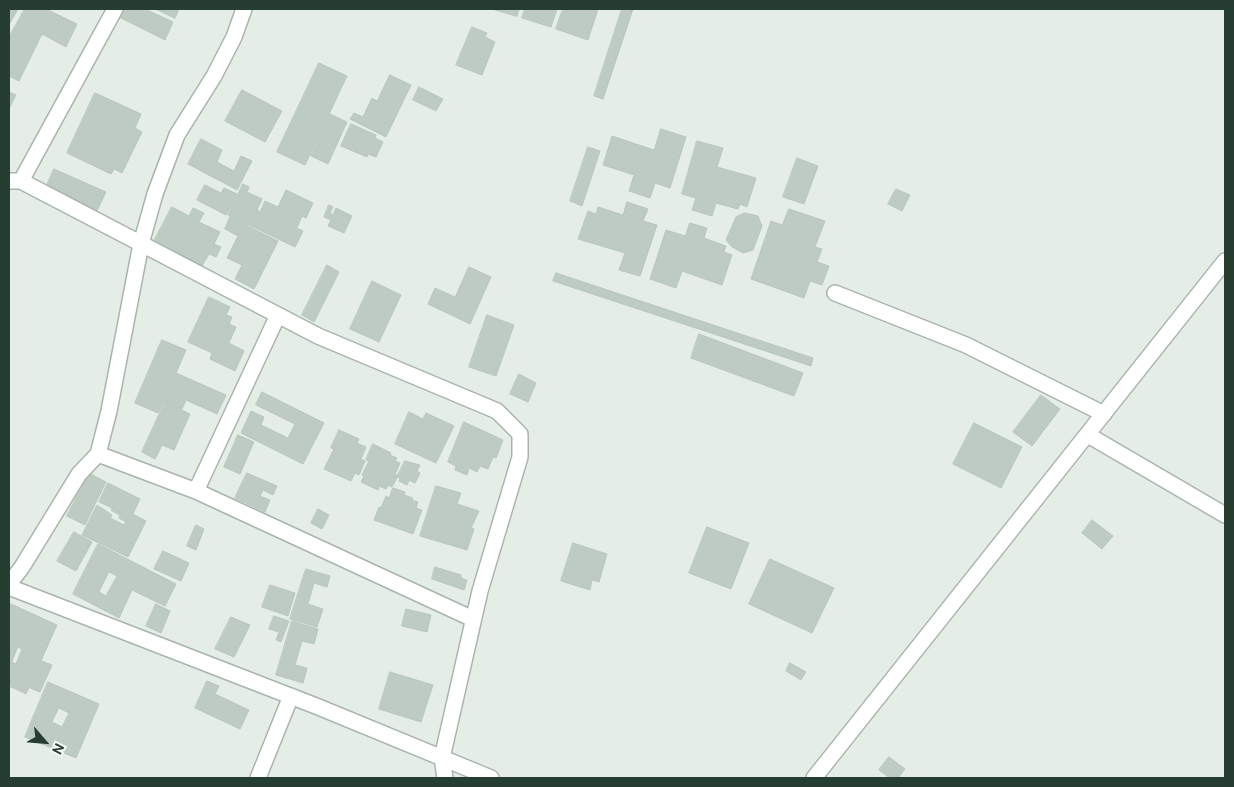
<!DOCTYPE html>
<style>
body{margin:0}
#map{position:relative;width:1234px;height:787px;overflow:hidden;background:#e5ede7;font-family:Ubuntu,sans-serif}
canvas{display:block}
.frame{position:absolute;inset:0;border:10px solid #253e31;pointer-events:none}
.north{position:absolute;left:20px;top:717px;width:50px;height:50px;-webkit-text-stroke:4px #f5faf6;paint-order:stroke;rotate:117deg;font-size:14px;font-weight:700;line-height:20px;text-align:center;color:#253e31}
.north::after{content:'';display:block;margin:auto;width:18px;height:22px;background:#253e31;clip-path:polygon(50% 0,100% 100%,50% 72%,0 100%)}
</style>
<div id="map">
<canvas width="1234" height="787"></canvas>
<div class="frame"></div>
<div class="north">N</div>
</div>
<script>
const context = document.querySelector('canvas').getContext('2d');
context.lineJoin = 'round';
function paint(path, color) {
  context.fillStyle = color;
  context.fill(path, 'evenodd');
}
function strokePath(path, color, width, dash) {
  context.strokeStyle = color;
  context.lineWidth = width;
  context.lineCap = dash ? 'butt' : 'round';
  context.setLineDash(dash || []);
  context.stroke(path);
}
const building = new Path2D(`
 M9,9H18L10,23L9,22Z
 M25,9H46L77,24L66,47L42,34L19,81L9,76V37Z
 M125,9H145L173,22L165,40L121,18Z
 M156,9H179L175,18Z
 M492,9H519L517,16Z
 M525,9H557L551,27L522,18Z
 M563,9H598L588,40L556,29Z
 M622,9H633L603,99L594,96Z
 M472,27L487,33L485,37L495,42L482,75L456,65Z
 M319,63L347,76L305,165L277,152Z
 M390,75L411,85L386,137L350,119L354,113L363,117L372,98L377,101Z
 M419,87L443,99L436,111L413,100Z
 M242,90L282,111L265,142L225,121Z
 M9,92L16,95L9,109Z
 M95,93L141,114L135,128L142,132L122,173L114,169L111,174L67,153Z
 M330,114L347,122L328,164L311,156Z
 M351,124L376,135L375,138L383,142L376,157L368,154L367,157L341,146Z
 M661,129L686,137L670,188L655,183L650,198L629,191L634,175L603,165L612,136L654,150Z
 M201,139L222,150L217,162L234,171L241,156L252,161L237,190L188,164Z
 M697,141L723,148L717,167L756,178L747,207L740,204L738,209L716,203L712,216L692,210L696,198L682,194Z
 M588,147L600,151L582,206L570,201Z
 M797,158L818,166L804,204L783,197Z
 M54,169L106,192L96,213L45,190Z
 M243,184L249,187L247,192L262,199L257,210L260,212L265,201L278,207L286,190L313,203L306,218L302,216L297,228L303,231L295,247L228,215Z
 M205,185L221,193L224,188L237,194L226,215L197,200Z
 M896,189L910,195L902,211L888,204Z
 M627,202L648,209L643,221L657,225L640,276L619,270L625,253L578,239L588,211L596,214L598,207L623,215Z
 M329,205L333,207L330,213L333,215L336,208L352,216L344,233L328,226L331,220L324,217Z
 M172,207L189,216L193,208L204,213L199,222L220,232L214,244L221,247L216,257L209,254L202,266L154,241Z
 M789,209L825,221L815,247L822,249L817,262L829,266L822,285L810,281L804,298L751,279L771,221L782,225Z
 M745,213L758,216L762,226L753,250L743,253L732,247L726,240L736,217Z
 M230,217L278,241L254,289L235,279L242,265L227,258L238,236L225,229Z
 M690,223L707,228L704,238L726,246L724,252L732,255L722,285L682,271L676,288L650,279L666,230L685,236Z
 M327,265L339,272L314,322L302,315Z
 M469,267L491,277L470,324L428,304L435,288L455,297Z
 M556,273L813,358L811,366L553,281Z
 M372,281L401,295L379,342L350,329Z
 M209,297L230,307L226,315L232,317L229,324L236,327L229,343L244,351L235,371L210,359L212,353L188,342Z
 M487,315L514,325L496,376L469,367Z
 M699,334L803,373L794,396L691,358Z
 M162,340L186,350L176,373L226,395L217,414L186,400L182,409L164,401L158,413L135,403Z
 M519,374L536,383L528,402L510,394Z
 M262,392L324,423L303,464L241,433L251,411L264,417L261,425L288,438L295,424L256,405Z
 M1041,395L1060,409L1032,446L1013,432Z
 M165,402L190,414L174,450L162,445L155,459L142,452Z
 M409,412L423,419L426,413L454,426L436,463L395,444Z
 M464,422L503,440L496,458L493,457L488,469L480,466L477,472L469,468L467,475L455,470L456,466L448,462Z
 M974,423L1022,447L1001,488L953,464Z
 M339,430L359,439L357,443L366,447L361,459L365,461L359,475L355,473L351,481L324,469L334,449L331,448Z
 M238,435L254,442L240,474L224,467Z
 M373,444L391,453L390,455L397,458L395,461L400,463L395,474L398,476L392,487L388,485L386,489L379,486L378,490L361,482L364,476L362,475L369,461L366,460Z
 M405,461L420,465L417,471L420,473L415,483L409,480L407,485L399,481L400,478L397,477Z
 M89,473L106,482L85,525L67,516Z
 M247,473L277,486L273,495L263,490L260,496L270,500L265,512L235,498Z
 M108,483L140,499L133,514L146,521L128,557L82,535L97,505L112,515L110,518L124,525L126,522L119,518L120,515L111,510L112,508L99,502Z
 M436,486L461,493L457,504L479,511L471,528L474,529L467,550L420,536Z
 M393,488L405,492L404,495L413,498L412,500L418,502L416,508L422,510L413,534L374,520L379,507L381,508L386,496L389,498Z
 M318,509L329,515L322,529L311,523Z
 M1092,520L1113,536L1102,549L1082,533Z
 M196,525L204,529L196,550L187,546Z
 M707,527L749,543L731,589L689,573Z
 M74,532L92,542L76,571L57,561Z
 M573,543L607,554L599,582L592,580L590,590L561,581Z
 M98,544L176,584L165,606L132,590L119,618L73,594ZM109,572L117,576L106,596L99,592Z
 M163,551L189,563L181,581L154,569Z
 M770,559L834,588L812,633L749,604Z
 M435,567L461,575V578L467,580L464,590L432,579Z
 M306,569L330,576L327,587L314,583L308,604L323,609L317,627L290,619Z
 M270,585L295,593L288,616L262,607Z
 M11,604L57,625L26,694L9,686V609ZM18,647L22,649L16,664L12,662Z
 M156,604L170,611L161,633L146,626Z
 M406,609L431,615L427,632L402,626Z
 M274,616L289,621L281,642L276,640L279,632L269,629Z
 M231,617L250,625L234,657L215,649Z
 M292,621L318,629L314,644L302,641L295,665L307,668L303,683L276,675Z
 M42,661L52,665L40,692L30,688Z
 M790,663L806,672L801,680L786,671Z
 M390,672L433,685L421,722L379,709Z
 M207,681L219,686L215,694L249,710L240,729L195,708Z
 M48,682L99,704L76,758L25,737ZM59,708L69,713L62,727L52,722Z
 M889,757L905,769L898,778H890L879,770Z`);
paint(building, '#bdcbc2');
strokePath(building, '#b7c7bc', 1);
const minor = new Path2D(`
 M9,181H21L318,336L497,411L520,434V457L480,591L442,758L445,778
 M21,181L115,9
 M835,293L966,345L1104,414
 M1088,435L1225,515
 M98,454L196,491L473,619
 M196,491L278,315
 M9,584L22,567L79,474L98,454L109,411L141,244L155,194L177,135L214,76L234,37L244,9
 M9,587L316,706L491,778
 M258,778L291,696
 M814,778L1225,261`);
strokePath(minor, '#a8b5ad', 18);
strokePath(minor, '#fff', 15);
</script>
